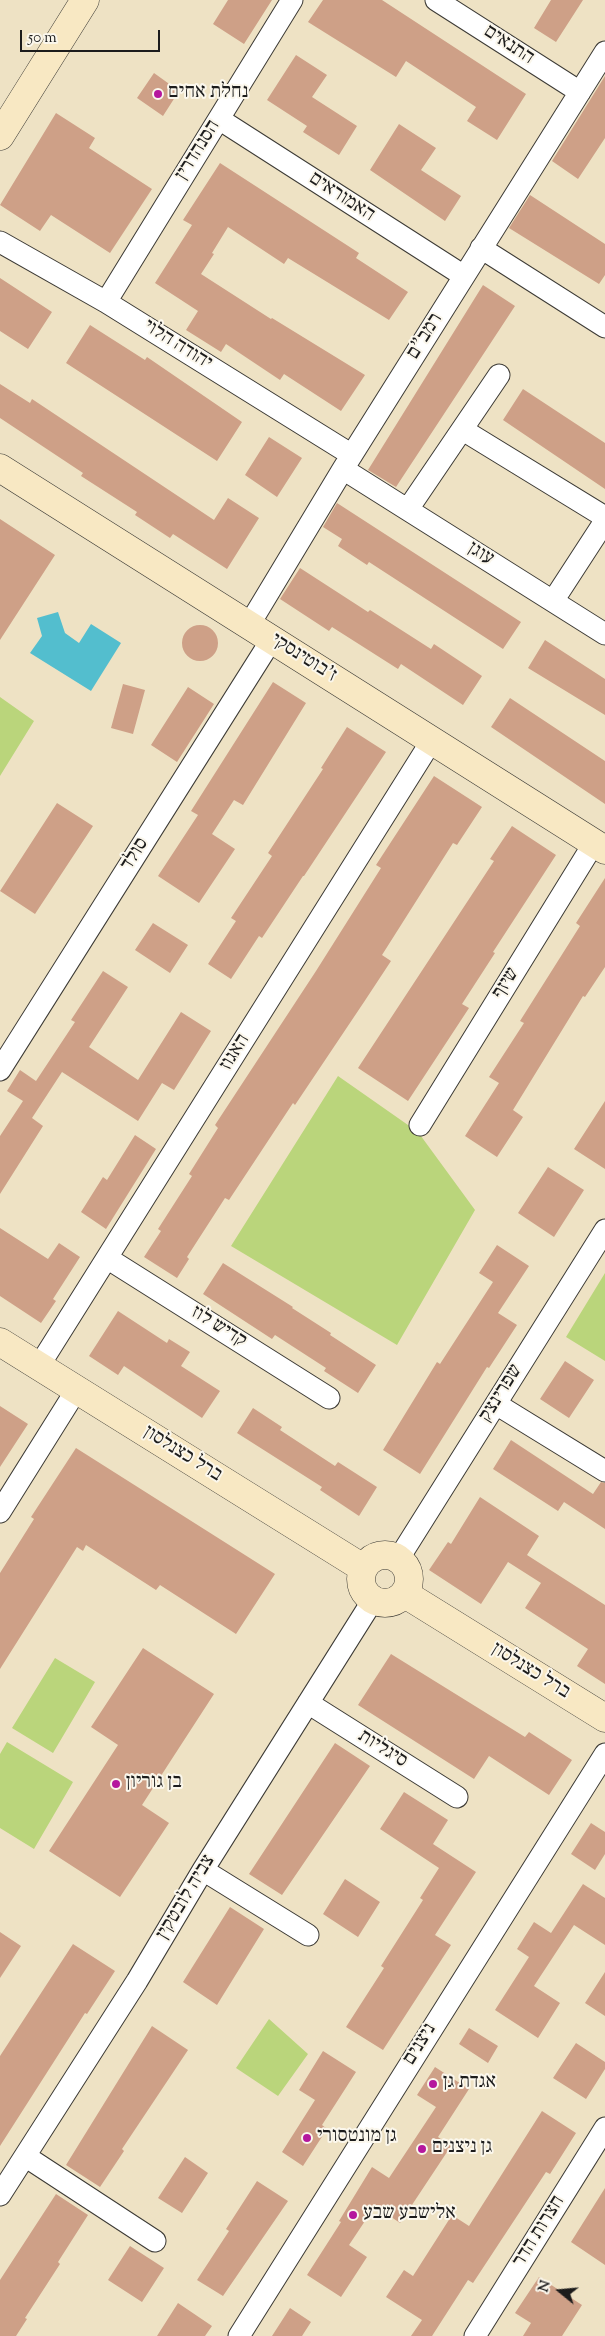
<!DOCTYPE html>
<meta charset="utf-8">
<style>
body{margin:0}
#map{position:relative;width:605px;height:2336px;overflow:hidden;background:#eee2c4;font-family:"Sorts Mill Goudy",serif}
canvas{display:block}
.north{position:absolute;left:535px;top:2266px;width:50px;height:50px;-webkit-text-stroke:4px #fbf7ec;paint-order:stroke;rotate:287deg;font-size:14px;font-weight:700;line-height:20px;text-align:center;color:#1c1c1c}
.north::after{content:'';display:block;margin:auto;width:18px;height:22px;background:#1c1c1c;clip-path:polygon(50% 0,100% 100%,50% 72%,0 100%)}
.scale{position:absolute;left:20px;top:30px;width:140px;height:22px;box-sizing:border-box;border:2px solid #1c1c1c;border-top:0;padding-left:6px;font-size:15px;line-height:18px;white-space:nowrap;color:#1c1c1c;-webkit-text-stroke:4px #fbf7ec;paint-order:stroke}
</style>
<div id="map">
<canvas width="605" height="2336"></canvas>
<div class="north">N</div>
<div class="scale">50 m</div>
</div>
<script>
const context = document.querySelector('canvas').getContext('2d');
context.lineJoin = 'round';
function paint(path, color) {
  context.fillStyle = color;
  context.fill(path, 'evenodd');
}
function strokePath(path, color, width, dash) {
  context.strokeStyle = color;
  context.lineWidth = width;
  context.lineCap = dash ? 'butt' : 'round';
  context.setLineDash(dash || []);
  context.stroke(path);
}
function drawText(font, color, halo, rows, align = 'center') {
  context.font = font + ' "Sorts Mill Goudy","Frank Ruhl Libre",serif';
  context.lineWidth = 4;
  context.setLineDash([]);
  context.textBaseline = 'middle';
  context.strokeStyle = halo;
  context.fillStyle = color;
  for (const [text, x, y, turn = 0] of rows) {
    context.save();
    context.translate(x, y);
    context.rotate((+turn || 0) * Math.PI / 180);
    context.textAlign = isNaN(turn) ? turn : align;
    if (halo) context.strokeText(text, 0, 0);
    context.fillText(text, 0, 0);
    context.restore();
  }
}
paint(new Path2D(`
 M0,697L34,721L0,776Z
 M338,1076L418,1132L475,1210L397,1345L231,1246Z
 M605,1273V1361L566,1337Z
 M55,1658L95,1682L53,1753L12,1728Z
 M7,1742L73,1782L34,1849L0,1828V1754Z
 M269,2019L308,2054L278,2096L236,2068Z`), '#bad57b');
paint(new Path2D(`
 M58,612L65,633L79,643L91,624L121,643L91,691L30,653L42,636L37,618Z`), '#53bece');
paint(new Path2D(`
 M228,0H272L244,44L213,24Z
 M323,0H382L526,94L497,140L467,121L476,107L406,61L396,77L308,22Z
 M551,0H583L556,42L534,28Z
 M296,55L327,75L312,97L357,126L339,155L303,132L307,126L267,100Z
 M154,73L179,91L163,116L137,98Z
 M605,76V138L578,179L552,161Z
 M56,113L95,138L89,148L152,189L110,253L51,215L40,231L0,205Z
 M399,124L436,148L421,170L461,196L445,221L370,170Z
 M220,163L359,253L356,258L408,292L389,320L288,258L284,264L228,227L212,253L214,254L201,274L271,319L272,318L365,375L341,411L284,374L280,380L226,344L221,352L186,330L198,311L155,283L192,225L183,220Z
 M530,195L605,244V275L599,284L509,228Z
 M0,278L52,312L28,349L0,331Z
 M483,285L515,306L396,487L368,470Z
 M90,325L145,360L147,357L242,422L217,461L66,363Z
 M0,384L30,403L32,399L214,520L228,498L259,518L227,569L173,534L170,538L135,515L137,512L81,476L83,473L0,418Z
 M523,389L605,443V489L503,420Z
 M269,437L302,458L277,497L245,475Z
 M337,503L521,622L503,649L369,562L367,565L338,546L342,539L323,527Z
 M0,519L55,555L0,640Z
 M300,568L368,612L370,610L431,649L434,644L482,676L463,705L401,664L398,669L332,627L329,631L280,599Z
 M182 643a18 18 0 1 1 36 0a18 18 0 1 1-36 0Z
 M545,640L605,679V715L528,668Z
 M273,682L306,703L243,805L234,800L212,834L235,849L199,903L158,876L198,815L191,811Z
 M123,684L145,690L133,734L111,728Z
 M188,687L214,704L177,762L151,745Z
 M510,698L605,761V804L491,727Z
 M347,727L386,752L304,876H303L262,938L259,936L231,979L208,964L236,921L231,918L272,856L268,853L323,769L321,768Z
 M434,776L482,807L457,845L453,843L382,955L391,961L364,1002L295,1105L293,1103L229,1200L225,1198L187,1257L189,1259L177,1278L144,1257L161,1231L158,1229L192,1176L189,1174L218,1128L215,1125L316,971L381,868L376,865Z
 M57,803L93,826L35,914L0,891Z
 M512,826L556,855L493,952L495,953L462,1004L469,1008L408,1101L358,1068L494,861L490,859Z
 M605,878V967L585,997L583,996L513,1110L523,1117L497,1157L465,1136L499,1083L489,1077L524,1023L520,1021L580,926L576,923Z
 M153,923L188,945L170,973L135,950Z
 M103,971L128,987L89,1047L138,1080L181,1012L211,1031L174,1090L162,1083L138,1121L62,1072L32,1118L43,1126L0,1194V1136L23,1101L7,1091L20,1070L36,1081L75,1022L71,1020Z
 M605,1101V1169L574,1149Z
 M135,1135L156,1149L106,1229L81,1212L103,1177L107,1180Z
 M548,1167L584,1190L554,1237L518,1213Z
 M0,1228L48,1259L59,1243L80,1257L53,1299L56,1301L41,1323L0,1296Z
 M497,1245L529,1266L498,1313L517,1325L489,1368L487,1367L420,1474L383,1450L437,1362L440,1364L493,1282L479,1273Z
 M223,1263L293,1307L292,1308L331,1333L330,1335L376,1365L358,1393L324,1371L326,1368L275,1335L272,1339L203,1294Z
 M118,1311L167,1343L169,1339L190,1352L181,1366L220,1391L202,1418L124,1366L118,1375L89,1356Z
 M565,1361L594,1380L569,1418L540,1399Z
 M0,1406L28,1424L0,1467Z
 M253,1408L282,1427L280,1430L335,1466L338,1462L377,1487L359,1516L320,1490L322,1487L237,1433Z
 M511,1440L593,1494L601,1482L605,1483V1529L564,1502L558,1511L493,1469Z
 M76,1448L275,1574L236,1634L160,1585L156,1590L86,1545L83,1551L77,1547L0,1669V1573L34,1519L31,1517Z
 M480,1497L539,1536L527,1555L605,1605V1684L577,1666L588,1649L525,1608L541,1583L508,1562L481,1604L429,1570L448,1542L451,1544Z
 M143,1648L214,1694L142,1805L169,1823L120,1897L49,1851L118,1745L91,1727Z
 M391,1654L525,1737L529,1732L572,1760L549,1795L489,1756L474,1779L358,1705Z
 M335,1743L370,1766L282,1895L249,1874Z
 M404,1792L448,1820L433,1844L476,1872L435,1935L451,1945L383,2050L346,2027L384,1968L381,1966L423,1900L420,1898L439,1868L380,1829Z
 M591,1823L605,1832V1854L595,1870L571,1854Z
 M345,1879L380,1902L358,1937L323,1914Z
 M583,1884L605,1898V1945L574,1925L534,1986L560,2003L538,2038L495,2010L529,1957L517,1949L534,1922L551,1933Z
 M230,1907L264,1929L217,2005L183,1982Z
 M0,1932L21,1946L0,1978Z
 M73,1944L115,1971L87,2014L85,2013L0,2146V2056Z
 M605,1972V2016L585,2003Z
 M152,2026L188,2050L122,2149L124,2151L100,2187L66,2165Z
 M469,2028L498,2046L488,2063L459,2044Z
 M576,2043L605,2062V2069L586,2099L553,2078Z
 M323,2051L356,2072L322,2125L327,2129L303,2166L282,2152L315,2100L299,2090Z
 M435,2067L469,2089L438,2137L451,2146L400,2223L375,2206L349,2245L367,2257L341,2297L307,2275L341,2222L339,2221L372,2167L389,2178L436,2107L417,2095Z
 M542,2111L576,2133L550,2174L546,2172L473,2283L468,2280L432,2336H411L422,2320L386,2297L404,2270L413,2276L452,2215L469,2226Z
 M185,2157L208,2173L182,2213L158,2198Z
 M257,2181L288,2201L223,2296L197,2280L229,2231L226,2229Z
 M605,2188V2265L571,2242Z
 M56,2194L88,2215L58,2262L60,2264L25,2318L27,2319L16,2336H0V2280Z
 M130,2246L164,2268L142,2302L108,2280Z
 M539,2277L582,2305L562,2336H523L531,2323L515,2313Z
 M178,2303L212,2326L205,2336H157Z
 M290,2308L311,2322L302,2336H272Z`), '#cea087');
const street = new Path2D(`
 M436,0L580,92
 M219,119L464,276
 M0,242L106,302L352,455
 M481,248L605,327
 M106,302L292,0
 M463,430L605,517
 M343,469L605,634
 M408,509L499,375
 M553,601L605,521
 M249,625L343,469L605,52
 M0,1070L272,639
 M420,1125L594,843
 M107,1258L329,1398
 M39,1366L432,740
 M496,1404L605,1471
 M0,1512L77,1389
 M399,1558L605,1230
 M308,1703L457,1797
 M203,1870L308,1935
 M25,2156L155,2241
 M0,2195L137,1981L203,1870L373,1600
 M239,2336L605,1754
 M475,2336L605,2128`);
const secondary = new Path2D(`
 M0,136L85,0
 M0,468L605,850
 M0,1342L363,1568
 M361 1579a24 24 0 1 1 48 0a24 24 0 1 1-48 0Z
 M405,1594L605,1718`);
strokePath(street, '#3c3a35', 23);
strokePath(secondary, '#3c3a35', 29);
strokePath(street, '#fff', 21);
strokePath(secondary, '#f8e8c3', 28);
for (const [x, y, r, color] of [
 [158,94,5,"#b5179e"],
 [116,1784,5,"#b5179e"],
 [433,2084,5,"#b5179e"],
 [307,2138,5,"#b5179e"],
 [422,2149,5,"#b5179e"],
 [353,2215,5,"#b5179e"]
]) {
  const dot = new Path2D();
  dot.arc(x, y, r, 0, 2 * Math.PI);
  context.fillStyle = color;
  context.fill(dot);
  strokePath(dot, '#fbf7ec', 2);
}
drawText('20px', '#1c1c1c', '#fbf7ec', [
 ["התנאים",508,46,33],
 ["הסנהדרין",199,151,-58],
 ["האמוראים",341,198,33],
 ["רמב\"ם",426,337,-58],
 ["יהודה הלוי",177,346,32],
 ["עוגן",480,555,32],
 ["ז'בוטינסקי",303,659,32],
 ["סולד",136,855,-58],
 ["שיזף",507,984,-58],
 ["האגוז",236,1053,-58],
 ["קדיש לוז",218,1328,32],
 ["שפרינצק",502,1394,-58],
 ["ברל כצנלסון",182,1455,32],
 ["ברל כצנלסון",530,1672,32],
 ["סיגליות",382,1750,32],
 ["צביה לובטקין",187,1898,-59],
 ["ניצנים",421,2045,-58],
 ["חצרות הדר",540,2232,-58]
]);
drawText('20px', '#1c1c1c', '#fbf7ec', [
 ["נחלת אחים",168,94],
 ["בן גוריון",126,1784],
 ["אגדת גן",443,2084],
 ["גן מונטסורי",317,2138],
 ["גן ניצנים",432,2149],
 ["אלישבע שבע",363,2215]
], 'left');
</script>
